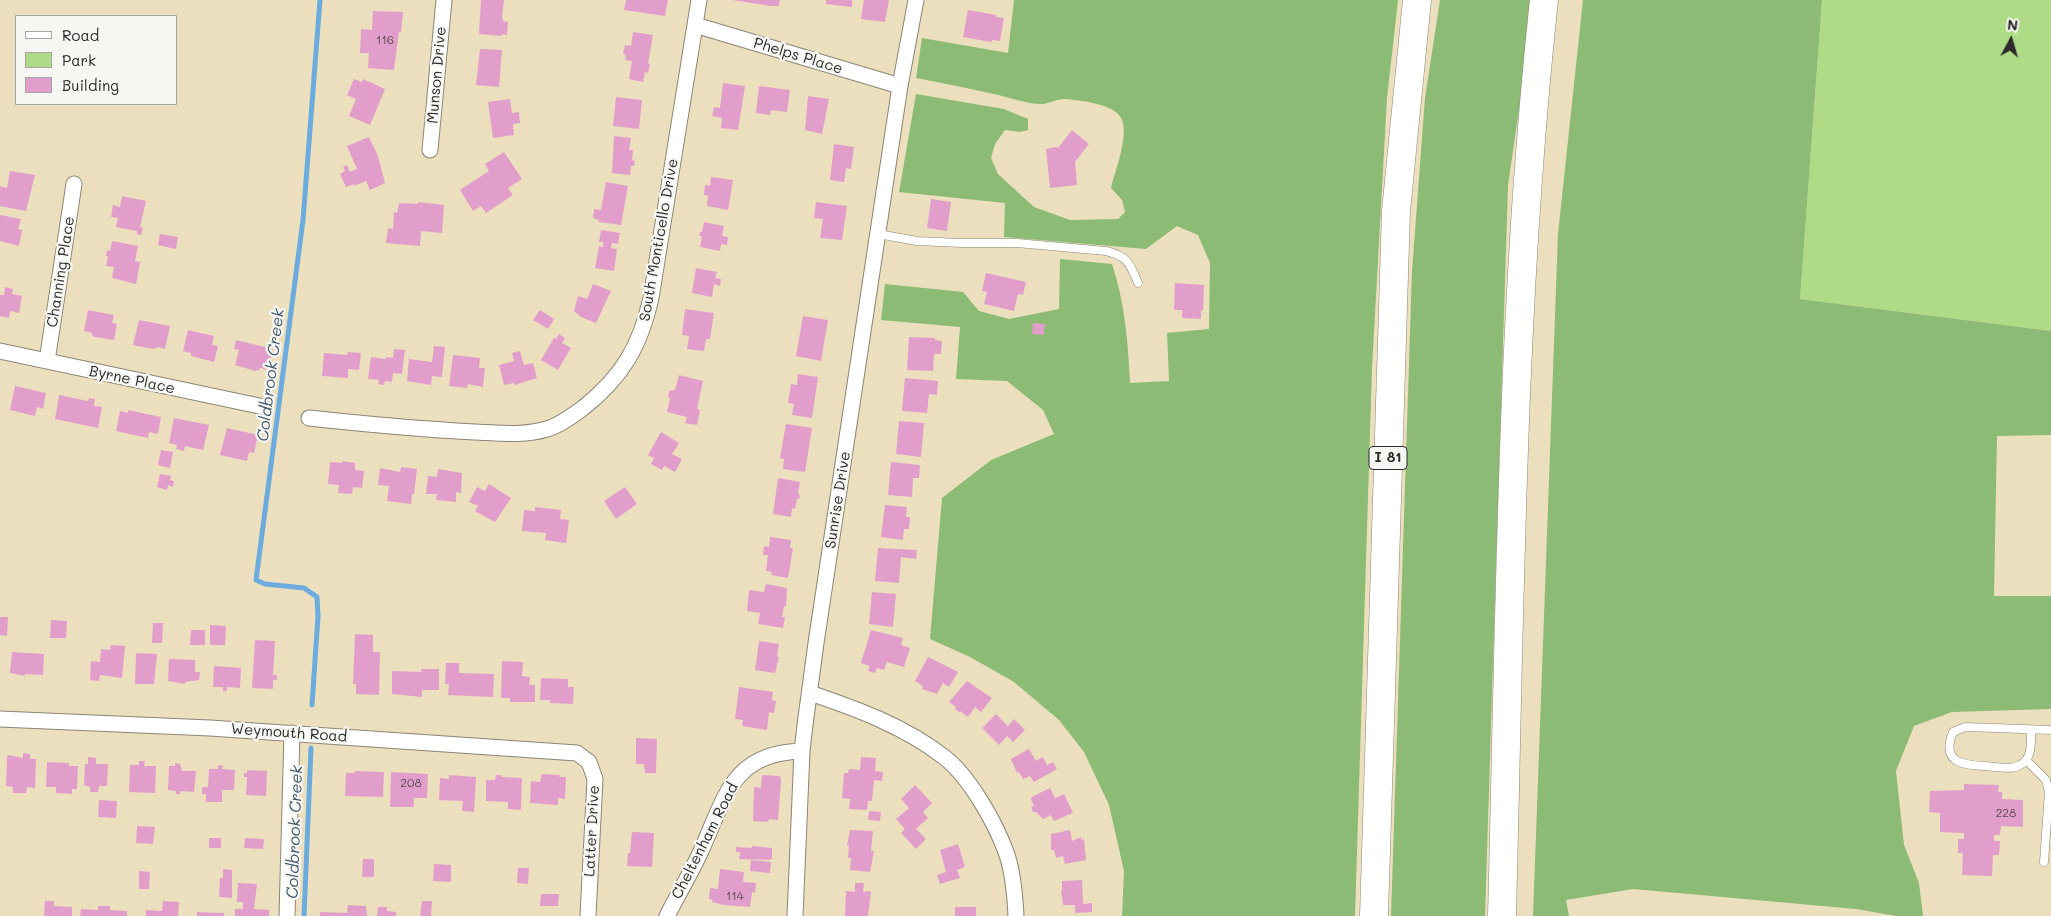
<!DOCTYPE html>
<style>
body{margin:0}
#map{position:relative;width:2051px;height:916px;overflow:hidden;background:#ecdfbe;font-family:Mali,sans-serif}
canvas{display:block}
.legend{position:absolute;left:15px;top:15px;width:162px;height:90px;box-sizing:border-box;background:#f6f6f2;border:1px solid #a5a5a2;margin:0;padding:6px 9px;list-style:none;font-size:15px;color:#2b2b2b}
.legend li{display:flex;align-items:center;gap:10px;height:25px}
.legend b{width:25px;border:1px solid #a5a5a2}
.north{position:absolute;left:1986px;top:15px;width:50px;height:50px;-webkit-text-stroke:4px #f6f6f2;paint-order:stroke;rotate:6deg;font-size:14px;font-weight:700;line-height:20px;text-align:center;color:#2b2b2b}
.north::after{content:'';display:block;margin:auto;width:18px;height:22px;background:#2b2b2b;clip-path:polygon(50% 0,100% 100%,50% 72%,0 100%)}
</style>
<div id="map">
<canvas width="2051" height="916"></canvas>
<ul class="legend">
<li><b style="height:6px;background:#fff"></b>Road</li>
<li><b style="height:14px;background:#afdb87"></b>Park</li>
<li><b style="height:14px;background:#e29eca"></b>Building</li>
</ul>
<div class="north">N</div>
</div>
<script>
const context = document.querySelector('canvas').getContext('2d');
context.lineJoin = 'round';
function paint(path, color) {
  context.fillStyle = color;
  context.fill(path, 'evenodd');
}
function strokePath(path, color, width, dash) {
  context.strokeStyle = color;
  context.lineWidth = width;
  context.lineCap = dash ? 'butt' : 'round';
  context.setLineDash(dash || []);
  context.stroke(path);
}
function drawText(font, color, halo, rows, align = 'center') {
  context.font = font + ' Mali,sans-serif';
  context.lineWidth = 4.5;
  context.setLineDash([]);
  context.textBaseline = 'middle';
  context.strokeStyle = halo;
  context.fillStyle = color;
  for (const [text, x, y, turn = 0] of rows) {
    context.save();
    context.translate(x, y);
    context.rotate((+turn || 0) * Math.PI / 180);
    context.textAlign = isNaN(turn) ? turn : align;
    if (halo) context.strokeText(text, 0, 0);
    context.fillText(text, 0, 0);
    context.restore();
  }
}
paint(new Path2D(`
 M1822,0H2051V331L1800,299Z`), '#afdb87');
paint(new Path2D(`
 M1014,0H1398L1387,98L1372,368L1355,916H1122L1124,871L1109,805L1084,752L1059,720L1014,682L970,657L930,639L942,498L991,460L1054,434L1043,410L1007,381L956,379L960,327L881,320L885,284L963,292L979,311L1009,319L1059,309L1060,259L1112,264C1125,303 1128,342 1130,383L1169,381L1167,333L1209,329L1210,263L1198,235L1177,226L1146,249L1004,237L1005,203L899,192L916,94L1004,109L1028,119V130L1020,132L1005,130L995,144L991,158L998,174L1034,207L1070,220L1118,219L1125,212L1122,200L1111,188C1115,170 1132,130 1119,115C1110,104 1079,100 1065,99C1056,99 1047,105 1039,104C1024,103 1008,97 994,94C968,88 942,83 916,78L922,38L1008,53Z
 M1440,0H1535L1508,185L1485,916H1391L1412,271L1425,98Z
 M1583,0H1822L1800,299L2051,331V435L1997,436L1994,596H2051V709L1952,712L1914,726L1896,771L1904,845L1919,883L1923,916H1896L1856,909L1633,889L1566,900L1569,916H1533L1558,234Z`), '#8bbb74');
strokePath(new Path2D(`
 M312,705L318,616L317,597L304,588L265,584L256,580L303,220L320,0
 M304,916L311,748`), '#6cabde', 5);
paint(new Path2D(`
 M481,0H504L502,16L503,21L508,22L507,35L502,34V36L479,34Z
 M626,0H668L665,16L624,10Z
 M732,0H780L779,6H771Z
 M826,0H852V7L826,4Z
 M864,0H889L885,22L861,19Z
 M968,10L996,15V17L1004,18L1000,41L992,40L991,42L963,37Z
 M373,11L403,12L401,32H399L394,70L368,68L369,53H360L361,29L372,30Z
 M633,32L653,35L648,63L650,64L648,73L645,72L643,82L629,79L632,61L625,60L626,55L623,54L625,45L631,46Z
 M480,49L502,50L499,87L476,85Z
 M354,79L362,82L363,79L385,89L370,125L349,116L356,99L347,95Z
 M723,83L745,86L738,130L721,128L722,118L712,116L714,107L720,108Z
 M759,86L790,90L787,112L771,110L770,115L756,113Z
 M808,96L829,99L822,134L805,130Z
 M616,97L642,100L639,129L613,126Z
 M510,99L512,113L519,112L520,123L513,124L514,135L493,138L488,102Z
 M1072,130L1089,144L1075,162L1077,185L1050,188L1046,149L1056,147L1058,148Z
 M614,136L631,138L629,150H633L632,160L635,161L634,166H631L630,175L612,173Z
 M369,137L378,156L385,183L370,190L366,181L354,186V184L346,187L340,174L345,171L343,167L347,165L350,172L357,169L347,146Z
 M834,144L854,147L851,169L846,168L844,182L830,180Z
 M504,152L522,179L508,188L513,195L486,213L481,206L473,211L460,190L489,171L485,164Z
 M10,171L35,175L26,211L0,206V186L7,188Z
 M711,177L733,180L728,210L707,206L708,196L704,195L705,185L710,186Z
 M606,182L628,186L621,225L599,222V220L593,218L594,209L601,210Z
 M122,196L146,201L140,227L143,228L141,235L137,234V231L116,227L118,218L111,217L113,205L120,207Z
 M931,199L951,202L947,231L927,228Z
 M418,202L444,205L442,233L421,231L420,246L386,243L388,228L393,229L394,212L397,213L399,203L418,204Z
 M816,202L847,206L842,240L820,238L823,219L814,218Z
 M0,215L21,219L18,229L22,230L19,246L0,241Z
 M704,222L724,226L722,236L728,237L727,245L721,244L720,251L700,247L702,236H699L700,232H702Z
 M601,230L620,233L618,244L612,243L611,248L617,249L614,271L595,268L599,246L603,247V242H599Z
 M160,234L178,237L176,249L158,245Z
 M112,241L138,246L135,261L140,262L136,284L112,278L114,267L106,266L108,257L106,256L107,250L110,251Z
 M696,268L717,272L715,278L721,279L720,286L714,284L712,297L692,293Z
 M986,273L1026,282L1023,295L1018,294L1014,311L984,304L987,292L982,291Z
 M1175,283L1204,285L1203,311L1201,310V319L1182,318V310H1174Z
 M593,284L611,291L596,323L581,317L574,311L578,296L587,299Z
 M5,287L13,289L12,294L22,296L19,313L10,311L9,318L0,316V295H4Z
 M685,309L714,313L710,339H706L704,351L687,349L689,336L682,335Z
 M88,310L114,315L112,323L117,324L114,340L95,337L92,335V333L84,331Z
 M540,310L554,319L548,329L533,320Z
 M803,316L828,320L821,361L796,356Z
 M139,320L170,326L165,349L158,347L153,349L133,345Z
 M1033,323L1045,324L1044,335L1032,334Z
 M188,330L214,336L212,345L218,346L214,362L191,356V353L183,351Z
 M559,334L565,338L562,343L571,348L558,370L541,360L554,338L556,339Z
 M909,337L935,338V340L942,341L941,354H934L933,371L907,370Z
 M236,340L273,349L268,370L260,368L259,370L255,371L235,365L239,350L234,349Z
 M434,346L445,347L442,377L432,376L431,385L407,381L409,359L432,362Z
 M394,349L405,350L402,374L393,373L392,382L385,381L384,385L378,384L379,380L368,379L371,357L386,359V357L393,358Z
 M520,351L524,365L533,363L537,378L515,385L514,383L504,385L499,365L514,361L512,353Z
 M348,352L361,353L359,370L348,369V378L322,376L324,353L347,355Z
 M453,355L480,358L479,368H485L483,387L468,384L467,388L449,386Z
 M798,374L818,377L812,418L792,415L794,404L788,403L791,384L797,385Z
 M679,375L703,381L697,409L700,410L697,425L685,423L687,417L667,412L670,398H668L669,391L675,390Z
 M905,378L938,381L937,395L929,394L927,413L902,411Z
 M15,386L46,393L43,409L37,407L35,416L10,410Z
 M59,395L88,401L89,398L95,399L94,406L102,407L98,428L55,419Z
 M128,410L161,417L158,434L149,432L148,438L116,431L120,411L128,413Z
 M174,418L209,425L203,450L185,446L184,451L176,449L177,445L169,443Z
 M899,421L924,423L921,457L896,454Z
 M786,424L812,428L805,472L783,469L784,459L780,458Z
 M227,428L258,435L254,453L249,452L247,461L220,455Z
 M661,432L679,443L672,454L682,459L675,472L664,466L662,470L651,464L654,458L648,455Z
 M161,450L173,452L170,468L158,465Z
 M342,461L355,463V470L364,471L362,488L353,487L352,494L338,493L339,485L328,484L330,462L342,463Z
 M891,462L920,465L919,478H913L912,497L888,495Z
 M401,467L417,469L414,494H412L411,504L387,501L389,486L378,485L380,468L400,472Z
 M438,469L462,473L461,493L456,492V502L436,500L437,494H426L428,476L437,477Z
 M160,474L171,476L170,480L174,481L173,487L168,485L167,490L157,487Z
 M778,478L800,482L798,494L800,495L799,499H797L795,509L792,508L791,517L773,514Z
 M489,484L511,498L495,522L475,511L478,506L469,502L477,487L485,491Z
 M625,487L637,504L616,519L604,501Z
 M885,505L907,507L906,517H910L909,529H904L903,540L881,537Z
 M535,507L561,510L560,519L569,520L566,543L545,540L546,533L522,531L524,510L535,511Z
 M770,537L791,540L790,548H793L788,578L771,575L772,572L766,571L768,555H763L764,546L769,547Z
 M878,548L917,550L916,559L901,557L899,583L875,581Z
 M766,584L787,588L786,607L784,606L782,617H785L783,628L758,624L760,613L747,611L749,590L764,592Z
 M872,592L896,594L893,627L869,624Z
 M0,617H8L7,636L0,635Z
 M51,620L67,621L66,638H50Z
 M153,623H163L162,643H152Z
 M210,625L226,626L225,645H210Z
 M191,630H205V645H190Z
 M871,630L903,638L901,645L910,648L904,667L887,662L884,670L877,668L875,673L868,671L870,666L861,663Z
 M355,634L373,635V652H380L379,695L356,694V684H353Z
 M255,640L275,641L273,675H277V680H273V689L252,688Z
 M759,641L779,644L777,657H779L775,673L755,670Z
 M111,645L125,646L122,678L100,675L99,681L90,680L91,661L100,662L101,649L110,650Z
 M12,652L44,654L43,675L25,674V676L10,673Z
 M136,653L157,654L154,684H135Z
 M928,657L958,672L949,687L943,683L937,694L922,689L923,686L915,681Z
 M169,659L195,660V672H200L199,680L185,682V684L168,681Z
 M502,661L523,662L522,676L530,677L529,685H535V702H510V698H501Z
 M446,663H459V673L494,674L493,697L448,695L449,684H445Z
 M214,666L241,668L240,688L227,687V691H223V687H213Z
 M421,669H439V690H422V697L392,694V671L421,672Z
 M541,678L568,679V687H574L573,704L550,703V700H540Z
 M967,681L992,698L981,712L975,707L968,717L960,711L959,712L955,709L956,707L949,702Z
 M739,687L773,692L772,700L776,701L774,713L769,712L767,730L742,726L743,720L735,719Z
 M996,714L1008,726L1014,719L1025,730L1013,742L1007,736L999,745L982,728Z
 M636,738L657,739L656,773H645L644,764H636Z
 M1029,749L1036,761L1043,757L1047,765L1053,762L1057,769L1034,782L1030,776L1023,779L1019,772L1017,773L1011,759Z
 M23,753L30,754V759H36L35,788L27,787L26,793H13V787L6,786L7,758L8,755L23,758Z
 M88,757L96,758V764H108L107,786H99L98,792H90V787L84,785L85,764H88Z
 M861,757L876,758L875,771L883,772L882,781L874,780L872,801H868L867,810L849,809L850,799L842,798L844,773H848L849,769L860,770Z
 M139,761H145L144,766H156L155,793L129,792L130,765H139Z
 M47,762L69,763V766H78L77,789H72V794L56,793V787H46Z
 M175,763L180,764L182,771H196L194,792L181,791L180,794H176V791L168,790L169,766H175Z
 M218,765L223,766L222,769L235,770L234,790H222V802H206V794H202V787H208L209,769H218Z
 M247,770L267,771L266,796L246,795L247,777H244V773H247Z
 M355,771L384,772L383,797L345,796L346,773H355Z
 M391,772L428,774L427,798H414V807H390Z
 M542,774L560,775L559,777H566L565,799L558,798V805L530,803L531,781L540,782Z
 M449,775L476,777L474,812L462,811L463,801L439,800L440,778L449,779Z
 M496,775H501L502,777L522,778L521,810L508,809V802L486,801V780H495Z
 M762,775L780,776L781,780L778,820L769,819L768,822L753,821L754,787L761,788Z
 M1964,784L1999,785L1998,792H2002V799L2023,800V827L2001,826L2000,835H1994V841H2000L1999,855H1993L1992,876L1962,875L1963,853H1958V839H1964V833L1940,832V813L1929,812L1930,791L1964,790Z
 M915,785L932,803L923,812L928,818L916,829L926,839L916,849L901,833L905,829L896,819L909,808L901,799Z
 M1050,788L1055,798L1064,794L1073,813L1054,821L1051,815L1043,819L1036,812H1033L1031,807L1034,806L1031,799L1032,797Z
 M99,800L117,801L116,818L98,817Z
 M869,811L881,812L880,821L868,820Z
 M137,826L155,827L153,844L136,843Z
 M850,830L873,831L871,851H874L870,872L850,870L851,858H848L849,845H847Z
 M1070,830L1072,841L1081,837V840L1084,839L1086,860L1065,864L1063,856L1056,858L1054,850H1051V834Z
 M632,832L654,833L652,867L627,866L628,853H630Z
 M209,838H221V848H209Z
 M245,838L264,839L263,849L244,848Z
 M958,844L965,867L957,870L960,878L940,884L937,875L946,872L940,850Z
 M752,846L772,848V859L769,860L739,859L740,852H736V847L752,848Z
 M363,859H374V877H362Z
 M751,860L771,862L770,873L750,871Z
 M434,864L451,865V882L433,881Z
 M518,868H529L528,884L517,883Z
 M223,869L232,870V898L219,897L220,878H223Z
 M720,869L744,872L743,882L756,883L755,893L752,892L750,907L724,905L712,902L713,900L709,899L710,888L718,889Z
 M139,871L150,872L149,889H139Z
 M1082,880L1083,904L1092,903V912L1075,913V905H1063L1061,891H1062V881Z
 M238,883L257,884L254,909L269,910V916H235V909H243V902H237Z
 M855,883H864L863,892L871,891L868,916H845L846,891L855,892Z
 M541,894H559L558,906H540Z
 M45,901H54V906L72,907V916H44Z
 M163,901L179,902L178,916H146V910L162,911Z
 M422,901H432L431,916H420Z
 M348,905L366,906L367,916H320V912L347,913Z
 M98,906H110V910L127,911V916H80L81,909L98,910Z
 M378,907H387V911L396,912V916H377Z
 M955,907H976V916H955Z
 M197,912L224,913V916H197Z`), '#e29eca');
const lane = new Path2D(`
 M878,234L917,241L961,243H1017L1106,251C1128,256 1130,264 1138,283
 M2031,730C2031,740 2032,752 2026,760C2017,772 1998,767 1985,766C1961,765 1941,762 1953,732L1965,727L2051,730
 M2026,760L2046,780L2049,792L2044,862`);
const street = new Path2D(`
 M695,25L900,86
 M430,150L444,0
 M0,351L264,407
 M47,361L74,184
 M309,418C364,424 419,429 475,432C499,433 524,436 547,429C560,425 572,416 583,408C622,377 640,347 651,298L699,0
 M810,693C857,709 904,726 944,757C969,776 995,822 1006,852C1013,871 1015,895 1016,916
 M0,719L210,728L577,753L589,762L595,779L588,916
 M287,916L292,733
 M667,916C678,894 691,873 701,851C726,796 732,753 802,751
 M795,916L802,751L805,725L816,643L900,86L916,0`);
const highway = new Path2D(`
 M1374,916L1396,211L1417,0
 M1502,916C1510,611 1511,304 1544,0`);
strokePath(lane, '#8c8574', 9);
strokePath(street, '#8c8574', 17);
strokePath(highway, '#8c8574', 29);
strokePath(lane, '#fff', 8);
strokePath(street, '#fff', 15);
strokePath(highway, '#fff', 28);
drawText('12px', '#594853', null, [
 ["116",385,40],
 ["208",411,783],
 ["228",2006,813],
 ["114",735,896]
]);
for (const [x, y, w] of [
 [1388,458,38]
]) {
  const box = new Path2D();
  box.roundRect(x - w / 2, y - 11.5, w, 23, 4);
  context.fillStyle = '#f6f6f2';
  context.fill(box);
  strokePath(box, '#2b2b2b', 1);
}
drawText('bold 14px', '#2b2b2b', null, [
 ["I 81",1388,458]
]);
drawText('15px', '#2b2b2b', '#f6f6f2', [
 ["Phelps Place",798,56,17],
 ["Munson Drive",437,75,-85],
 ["South Monticello Drive",659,240,-80],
 ["Channing Place",61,272,-81],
 ["Byrne Place",132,380,12],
 ["Sunrise Drive",838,500,-81],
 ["Weymouth Road",289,733,4],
 ["Latter Drive",592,831,-87],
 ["Cheltenham Road",705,841,-63]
]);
drawText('italic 16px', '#42586a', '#f6f6f2', [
 ["Coldbrook Creek",271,375,-83],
 ["Coldbrook Creek",295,832,-88]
]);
</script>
